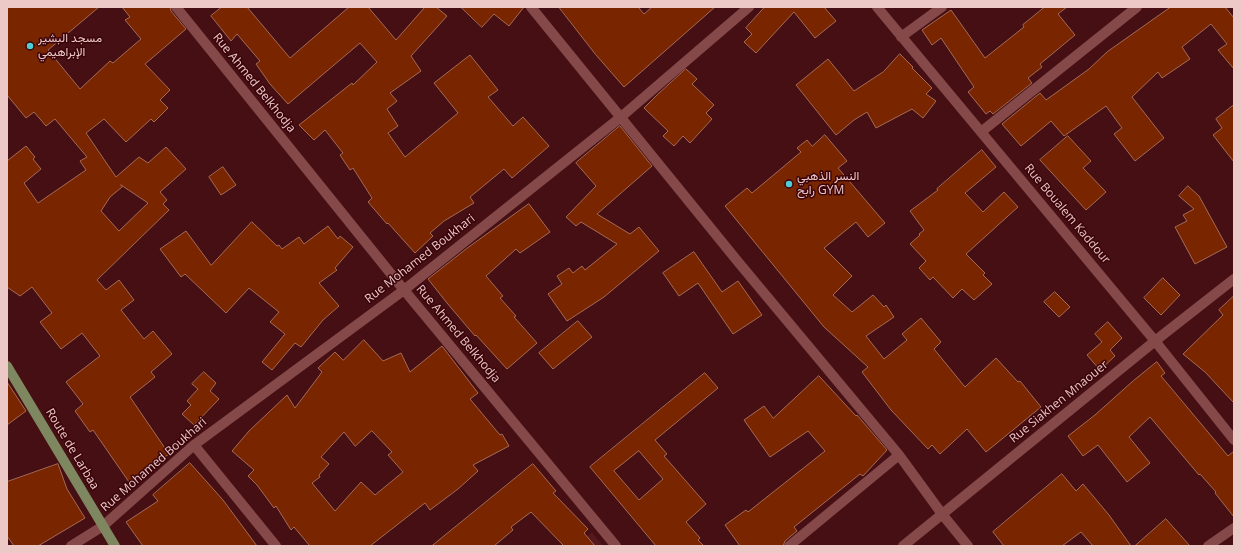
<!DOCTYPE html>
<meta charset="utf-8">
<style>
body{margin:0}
#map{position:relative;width:1241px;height:553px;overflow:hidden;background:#450f13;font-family:"Open Sans",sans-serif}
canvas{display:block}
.frame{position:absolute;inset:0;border:8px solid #ecc8c7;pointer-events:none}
</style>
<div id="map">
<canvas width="1241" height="553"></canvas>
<div class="frame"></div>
</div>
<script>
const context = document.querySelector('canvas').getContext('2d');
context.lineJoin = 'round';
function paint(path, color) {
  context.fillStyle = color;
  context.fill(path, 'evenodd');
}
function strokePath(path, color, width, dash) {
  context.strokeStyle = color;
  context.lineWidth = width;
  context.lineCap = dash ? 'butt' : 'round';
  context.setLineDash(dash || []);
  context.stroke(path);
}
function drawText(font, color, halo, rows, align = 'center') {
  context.font = font + ' "Open Sans",Vazirmatn,sans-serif';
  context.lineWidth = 3;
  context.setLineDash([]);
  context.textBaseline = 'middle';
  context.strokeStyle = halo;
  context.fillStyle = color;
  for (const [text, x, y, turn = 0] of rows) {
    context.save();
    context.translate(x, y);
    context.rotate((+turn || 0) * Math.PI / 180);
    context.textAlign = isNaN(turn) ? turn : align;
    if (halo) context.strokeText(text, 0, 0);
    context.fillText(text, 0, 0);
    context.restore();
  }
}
paint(new Path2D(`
 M592,532L603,546H575Z`), '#55181c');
const building = new Path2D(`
 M7,7H99L48,50L80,89L110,61L113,63L141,39L125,20L130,17L122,7H170L171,11L186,29L145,64L170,90L160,100L168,108L154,122L151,119L126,142L104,119L86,133L116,177L139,157L148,163L166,147L186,169L160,192L167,200L163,204L169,210L97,280L106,290L119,280L134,300L121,310L144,339L153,331L172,354L151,372L155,377L130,397L169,454L129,482L93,430L90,432L75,411L83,404L66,382L100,356L82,333L61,349L40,322L52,313L32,287L20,296L7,287V161L26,146L35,157L33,159L41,169L24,183L38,203L86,170L80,161L87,157L55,119L46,126L34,112L26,118L7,95ZM121,185L148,203L119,231L101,211L110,197L122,187Z
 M222,7H247L290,58L349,7H368L396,40L425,7H436L447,16L411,56L421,71L390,93L397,101L387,109L398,126L388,133L405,157L458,113L434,83L470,55L498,90L488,97L513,126L523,117L549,146L512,178L504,169L470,197L474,203L444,221L430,233L433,236L415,253L388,223L387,224L368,202L372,198L353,168L350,170L340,155L343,153L325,130L314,140L299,125L352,83L353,85L377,62L360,43L288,104L270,84L256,64L260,61L237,34L231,41L211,16Z
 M461,7H524L509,26L494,14L482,27Z
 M559,7H638L644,14L652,7H715L624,87L596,55Z
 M765,7H824L836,21L815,38L794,12L756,53L744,42L752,34L746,28Z
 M1045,7H1067L1058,14L1075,35L1040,64L1042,67L1028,78L1032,83L993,114L990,111L986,114L968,92L974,87L941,38L932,45L922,30L951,10L985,58L1024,27L1023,25Z
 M1171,7H1225L1234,18V69L1218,50L1227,44L1211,24L1182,47L1190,59L1162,78L1158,72L1132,97L1164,138L1135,161L1114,134L1122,128L1106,106L1064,136L1051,121L1021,146L1002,124L1040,93L1046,100L1089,69L1107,52Z
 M900,54L913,67L912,68L932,88L926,94L936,101L923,118L912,109L876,128L867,112L854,120L836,135L796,85L828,59L854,91L883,72Z
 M686,69L697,79L692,84L714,105L706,113L712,119L690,143L683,136L674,146L663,136L668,131L644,108L657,95Z
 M1234,105V162L1213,135L1222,128L1216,119Z
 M620,126L652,166L597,214L630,234L639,227L659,251L604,297L567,321L548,294L562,284L557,276L569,268L573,273L582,266L585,270L617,244L581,222L576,226L566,217L596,186L576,163Z
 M825,135L847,161L838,168L885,223L868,237L856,222L824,248L852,276L833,295L852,312L873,295L884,307L886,305L894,317L866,336L884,359L907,340L902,334L921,318L941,342L934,349L965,387L996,358L1018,382L1020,381L1041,407L986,452L967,429L940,454L932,445L928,449L891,410L862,372L868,367L824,327L725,206L747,188L752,193L801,152L797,148L807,140L812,146Z
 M1068,136L1091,161L1083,168L1106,192L1086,210L1040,160Z
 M982,150L996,167L965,193L983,212L1004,192L1018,207L966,254L985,273L983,275L992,284L974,300L962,289L953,298L933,277L930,280L919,268L926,261L910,244L920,235L919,234L924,230L910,211L938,190L937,189Z
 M223,167L236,185L221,195L209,177Z
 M1188,186L1199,196L1227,247L1195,264L1175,227L1187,221L1183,215L1194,209L1179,196Z
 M529,204L550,232L520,253L516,249L486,276L503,296L500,298L516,316L514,317L537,343L507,369L476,335L475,336L447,303L428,279L466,249Z
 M252,222L277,246L279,245L282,249L299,237L304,244L328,226L338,239L340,236L353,247L335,268L337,270L319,283L339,306L323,320L301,347L295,343L272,370L262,362L285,334L270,322L279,312L249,288L226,313L185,274L181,277L160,249L186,231L211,265Z
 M694,252L722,292L738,281L762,315L733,334L698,283L679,296L663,273Z
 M1163,278L1180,295L1161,315L1144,298Z
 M1055,292L1070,307L1059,317L1044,302Z
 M1234,296V403L1205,372L1183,354L1223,315L1219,310Z
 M578,321L592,337L553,369L539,353Z
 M1108,322L1122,338L1110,350L1115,356L1100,370L1087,355L1102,342L1095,334Z
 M364,340L383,361L401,353L410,372L442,346L478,393L470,399L500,435L502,434L509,446L473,465L478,471L458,489L430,510L425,503L370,546H310L294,527L291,530L276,506L274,508L257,485L248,476L254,470L232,451L249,431L287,395L295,408L322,372L318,368L335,352L343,360ZM372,431L392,452L388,455L403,472L375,495L361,482L335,511L312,483L320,477L319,475L329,464L321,457L344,432L355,446Z
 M1157,362L1165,373L1161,376L1228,456L1234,451V517L1215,493L1216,492L1200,474L1199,475L1150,417L1129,437L1150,463L1127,482L1098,445L1083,456L1068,436L1095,415L1133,381Z
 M204,372L216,383L210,391L219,399L194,425L182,414L191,405L187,401L198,389L192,384Z
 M705,373L718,388L655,440L667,454L664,456L706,504L686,522L700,538L698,540L704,546H656L590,467ZM639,451L663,479L639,500L614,471Z
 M819,376L856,416L857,415L887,450L863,476L860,474L794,527L797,531L785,541L783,546H740L725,525L746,510L748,512L825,451L808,431L770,457L744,420L764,406L773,418Z
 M7,382L26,411L7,425Z
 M190,463L223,500L257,546H143L126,522L158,501L153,495Z
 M58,464L67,489L85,518L38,546H14L7,536V482Z
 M533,464L556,491L553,493L588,529L584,533L595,546H564L531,512L511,527L513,530L494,546H432Z
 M1062,474L1076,491L1083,484L1109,515L1131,546H1093L1081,532L1062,546H1004L993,532Z
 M1166,519L1190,546H1135Z`);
paint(building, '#792500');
strokePath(building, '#a66b56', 1);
strokePath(new Path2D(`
 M176,7L404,290L616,546
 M531,7L739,263L899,455L942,514L968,546
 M877,7L1155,341L1234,440
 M901,37L942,7
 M981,132L1137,7
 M194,445L276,546
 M71,546L103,526L194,445L404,290L621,117L749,7
 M789,546L899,455
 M903,546L1155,341L1234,279
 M1208,546L1234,528`), '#854949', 10);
strokePath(new Path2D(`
 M7,366L115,546`), '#7e875f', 10);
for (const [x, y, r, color] of [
 [30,46,4,"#51ccd3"],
 [789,184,4,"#51ccd3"]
]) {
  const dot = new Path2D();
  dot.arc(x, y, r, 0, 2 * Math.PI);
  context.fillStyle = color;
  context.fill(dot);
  strokePath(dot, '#3a040a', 1.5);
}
drawText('12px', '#ecc8c7', '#3a040a', [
 ["مسجد البشير",38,39],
 ["الإبراهيمي",38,53],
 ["النسر الذهبي",797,177],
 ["رابح GYM",797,191]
], 'left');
drawText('12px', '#ecc8c7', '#3a040a', [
 ["Rue Ahmed Belkhodja",254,83,51],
 ["Rue Boualem Kaddour",1067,214,50],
 ["Rue Mohamed Boukhari",420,259,-38],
 ["Rue Ahmed Belkhodja",458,334,50],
 ["Rue Siakhen Mnaouer",1059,402,-39],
 ["Route de Larbaa",72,449,59],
 ["Rue Mohamed Boukhari",154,465,-41]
]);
</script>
